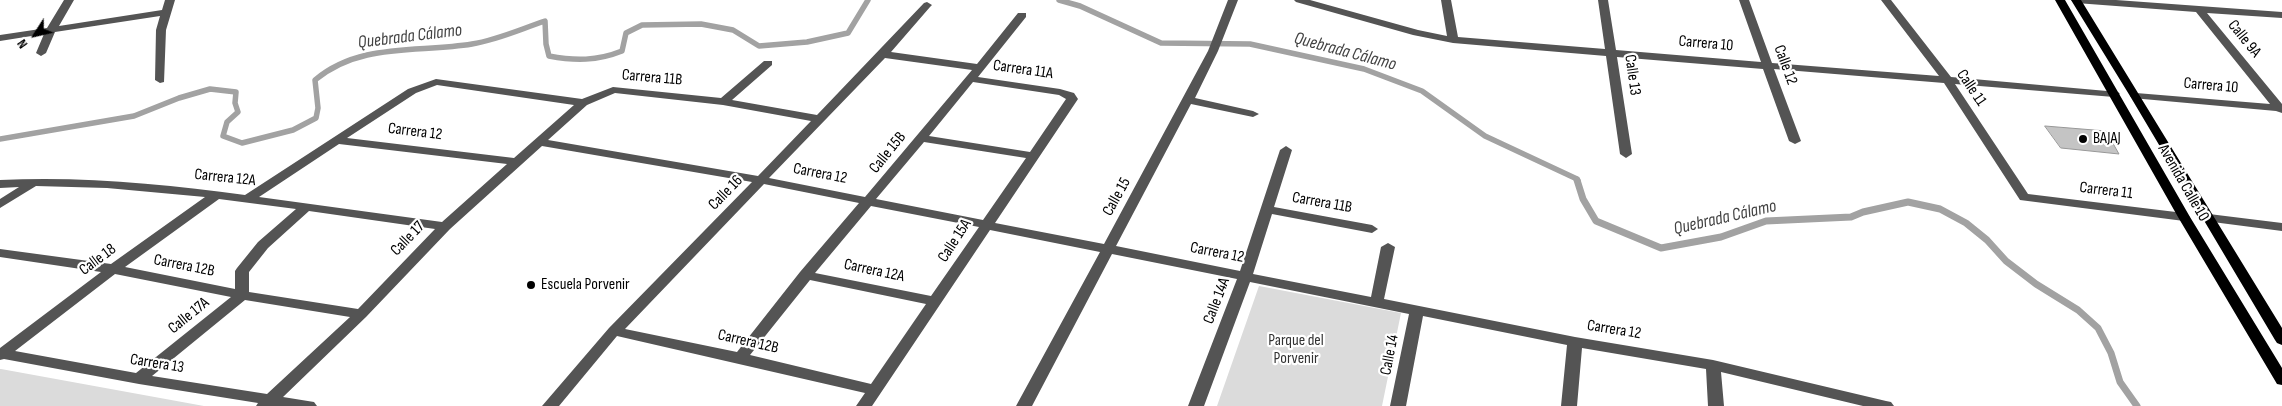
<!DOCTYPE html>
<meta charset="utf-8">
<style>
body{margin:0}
#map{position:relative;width:2282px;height:406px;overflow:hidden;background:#fff;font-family:"Sofia Sans Condensed",sans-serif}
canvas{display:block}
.north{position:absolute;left:10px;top:10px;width:50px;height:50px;-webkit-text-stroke:4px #fff;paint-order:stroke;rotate:235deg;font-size:14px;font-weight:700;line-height:20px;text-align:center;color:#000}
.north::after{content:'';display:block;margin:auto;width:18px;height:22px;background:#000;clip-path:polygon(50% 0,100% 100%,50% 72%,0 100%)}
</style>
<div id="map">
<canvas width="2282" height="406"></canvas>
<div class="north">N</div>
</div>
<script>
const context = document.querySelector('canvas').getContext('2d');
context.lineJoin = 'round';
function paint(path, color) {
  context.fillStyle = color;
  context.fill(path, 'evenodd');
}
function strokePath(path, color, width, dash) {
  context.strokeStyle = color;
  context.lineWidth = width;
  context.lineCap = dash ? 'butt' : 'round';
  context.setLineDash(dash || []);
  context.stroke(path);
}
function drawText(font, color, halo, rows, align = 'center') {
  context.font = font + ' "Sofia Sans Condensed",sans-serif';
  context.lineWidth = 4.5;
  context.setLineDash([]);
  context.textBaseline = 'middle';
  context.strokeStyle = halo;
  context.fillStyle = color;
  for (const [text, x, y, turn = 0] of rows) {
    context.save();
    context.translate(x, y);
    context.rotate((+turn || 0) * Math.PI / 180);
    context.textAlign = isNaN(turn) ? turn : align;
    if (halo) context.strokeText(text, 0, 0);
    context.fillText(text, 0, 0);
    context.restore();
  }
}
paint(new Path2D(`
 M1259,286L1401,313L1382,406H1217Z
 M0,369H1L204,406H0Z`), '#dbdbdb');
strokePath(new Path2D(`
 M1059,0L1080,6L1161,43L1250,44L1364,69L1422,91L1485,136L1577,179L1578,181
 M0,139L134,116L179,98L210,89L236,92L235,103L238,112L227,122L223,136L242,143L293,130L316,118L318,108L315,80C360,42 418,53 472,44C497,40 521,29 545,21L546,44L549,56C575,61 597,61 622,51L626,33L642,25L701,24L733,30L759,46L807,42L848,33L868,0`), '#a2a2a2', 5.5);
strokePath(new Path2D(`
 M1577,180L1583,199L1596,221L1661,248L1721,237L1766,221L1851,217L1863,212L1908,202L1940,209L1966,223L1987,240L2006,261L2036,284L2078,310L2098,328L2111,353L2120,382L2137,406`), '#a2a2a2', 7);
const building = new Path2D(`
 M2045,126L2106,131L2119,154L2061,148Z`);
paint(building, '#c4c4c4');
strokePath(building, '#989898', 1);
paint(new Path2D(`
 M64,0H74L59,26L162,10L165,0H175L166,30L164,82L160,83L155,80L156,30L160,16L55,32L46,53L41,56L36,53L44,34L0,41V35L47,28Z
 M1228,0H1238L1218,51L1195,98L1253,111L1259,114L1253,117L1191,104L1116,246L1240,271L1280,150L1286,146L1292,150L1274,207L1372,225L1378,229L1372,233L1272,214L1253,274L1371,297L1381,247L1388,243L1395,247L1384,299L1575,337L1713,360L1886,401L1891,402L1894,406H1863L1721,372L1724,406H1708L1706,369L1582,348L1577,406H1561L1567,345L1423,316L1406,406H1390L1409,314L1250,282L1204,406H1188L1237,279L1112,254L1032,406H1016L1100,252L990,230L872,406H856L865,393L617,336L559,406H542L609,328L752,182L542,146L450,229L366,317L283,397L314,402L317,406H256L258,403L139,384L4,359L0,360V348L101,272L0,257V249L111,264L205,197L107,188L36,186L0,208V199L19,187L0,188V180C82,176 165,184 245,195L408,89L436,79L582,99L613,87L721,98L764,61H772V65L732,100L817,115L924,3L927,2L932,5L930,7L891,52L977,64L1018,13H1026V17L978,77L1060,89L1074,93L1078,99L995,223L1104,244L1208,51ZM885,58L972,70L865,197L769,178ZM973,82L1059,95L1066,99L1030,152L929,136ZM437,85L574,105L514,158L347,138L416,93ZM615,93L723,105L811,121L758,176L548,140L587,105ZM924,142L1026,158L983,220L876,199ZM339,144L507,164L442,222L259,197ZM764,184L859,203L800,272L737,352L625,329ZM219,199L296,209L258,242L237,268L235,271V289L125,267ZM871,206L979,227L931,296L815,273ZM309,211L435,229L358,309L249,292V272L268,248ZM115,274L231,297L136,373L15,351ZM810,280L926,304L871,384L750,355ZM245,300L350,317L267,394L152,376Z
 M1294,0H1310L1418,30L1447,36L1441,0H1451L1458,37L1605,49L1598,0H1608L1616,50L1761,62L1739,0H1749L1772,63L1939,76L1881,0H1891L1951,77L2118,92L2120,94L2114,97L1955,84L2028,194L2184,213L2190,217L2184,221L2020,200L1944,83L1774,69L1801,141L1795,144L1789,141L1763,69L1617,57L1632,154L1626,158L1620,154L1606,56L1453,43L1413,35L1296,2Z
 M2071,0H2116L2282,12V18L2207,13L2282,104V113L2276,111L2132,98L2130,96L2132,94L2136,93L2270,104L2196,12L2076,3Z
 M2209,214L2282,223V231L2205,221L2203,218Z`), '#545454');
paint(new Path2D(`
 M2055,0H2065L2190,217L2282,368V385L2277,384L2178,217Z
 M2071,0H2081L2282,328V345L2277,343L2275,340L2130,96Z`), '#000');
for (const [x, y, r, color] of [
 [2083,139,5,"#000"],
 [531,285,5,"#000"]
]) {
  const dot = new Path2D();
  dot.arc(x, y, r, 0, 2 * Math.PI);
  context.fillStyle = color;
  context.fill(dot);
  strokePath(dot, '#fff', 2);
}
drawText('16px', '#000', '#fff', [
 ["Calle 9A",2244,39,51],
 ["Carrera 10",1706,44,5],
 ["Calle 12",1785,65,70],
 ["Carrera 11A",1023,70,8],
 ["Calle 13",1632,75,82],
 ["Carrera 11B",652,78,5],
 ["Carrera 10",2211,86,5],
 ["Calle 11",1971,88,56],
 ["Carrera 12",415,132,7],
 ["Calle 15B",888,153,-51],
 ["Carrera 12",820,174,11],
 ["Carrera 12A",225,178,6],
 ["Avenida Calle 10",2183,183,60],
 ["Carrera 11",2106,191,7],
 ["Calle 16",726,193,-46],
 ["Calle 15",1117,197,-61],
 ["Carrera 11B",1322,203,10],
 ["Calle 17",408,239,-46],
 ["Calle 15A",955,241,-57],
 ["Carrera 12",1217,253,11],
 ["Calle 18",98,260,-37],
 ["Carrera 12B",184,266,11],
 ["Carrera 12A",874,271,12],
 ["Calle 14A",1217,301,-69],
 ["Calle 17A",189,316,-39],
 ["Carrera 12",1614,330,9],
 ["Carrera 12B",748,342,13],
 ["Calle 14",1390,355,-79],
 ["Carrera 13",157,364,9]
]);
drawText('16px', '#000', '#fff', [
 ["BAJAJ",2093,139],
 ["Escuela Porvenir",541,285]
], 'left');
drawText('16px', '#323232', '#fff', [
 ["Parque del",1296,341],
 ["Porvenir",1296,359]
]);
drawText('italic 18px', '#434343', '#fff', [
 ["Quebrada Cálamo",410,37,-7],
 ["Quebrada Cálamo",1345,52,15],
 ["Quebrada Cálamo",1725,218,-13]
]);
</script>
